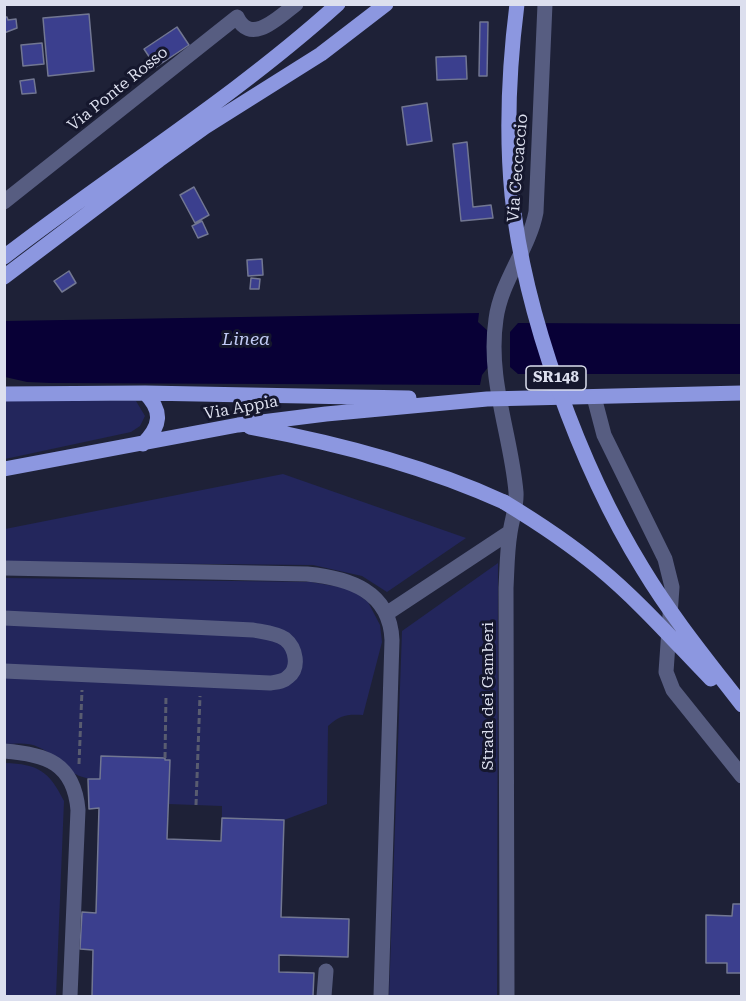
<!DOCTYPE html>
<style>
body{margin:0}
#map{position:relative;width:746px;height:1001px;overflow:hidden;background:#1e2137;font-family:"Roboto Serif",serif}
canvas{display:block}
.frame{position:absolute;inset:0;border:6px solid #dcdfee;pointer-events:none}
</style>
<div id="map">
<canvas width="746" height="1001"></canvas>
<div class="frame"></div>
</div>
<script>
const context = document.querySelector('canvas').getContext('2d');
context.lineJoin = 'round';
function paint(path, color) {
  context.fillStyle = color;
  context.fill(path, 'evenodd');
}
function strokePath(path, color, width, dash) {
  context.strokeStyle = color;
  context.lineWidth = width;
  context.lineCap = dash ? 'butt' : 'round';
  context.setLineDash(dash || []);
  context.stroke(path);
}
function drawText(font, color, halo, rows, align = 'center') {
  context.font = font + ' "Roboto Serif",serif';
  context.lineWidth = 6;
  context.setLineDash([]);
  context.textBaseline = 'middle';
  context.strokeStyle = halo;
  context.fillStyle = color;
  for (const [text, x, y, turn = 0] of rows) {
    context.save();
    context.translate(x, y);
    context.rotate((+turn || 0) * Math.PI / 180);
    context.textAlign = isNaN(turn) ? turn : align;
    if (halo) context.strokeText(text, 0, 0);
    context.fillText(text, 0, 0);
    context.restore();
  }
}
paint(new Path2D(`
 M4,401H136L145,416L140,426L131,432L5,459Z
 M283,474L466,538L387,592L362,576L313,565L5,562V529Z
 M498,563L497,996H389L402,631Z
 M5,578L311,582L351,589L368,602L380,625L382,642L363,715C347,714 340,715 328,726L327,804L284,820L222,818V806L168,804L165,758L101,756L100,779C66,780 66,759 38,747C29,742 15,744 5,744Z
 M5,763C38,764 49,771 64,801L56,996H5Z`), '#23265c');
paint(new Path2D(`
 M479,313L478,322L488,331L489,366L482,375L480,385L50,383L27,382L5,377L4,321Z
 M518,323L741,324V374H518L510,367V332Z`), '#080036');
const building = new Path2D(`
 M89,14L94,71L48,76L43,18Z
 M4,17H7L8,20L16,19L17,28L4,33Z
 M480,22H488L487,76H479Z
 M177,27L189,45L156,67L144,49Z
 M42,43L44,64L23,66L21,45Z
 M466,56L467,79L437,80L436,57Z
 M34,79L36,93L22,94L20,81Z
 M427,103L432,141L407,145L402,107Z
 M467,142L473,207L491,205L493,218L461,221L453,144Z
 M194,187L209,215L195,223L180,195Z
 M202,221L208,234L198,238L192,226Z
 M262,259L263,275L248,276L247,260Z
 M69,271L76,283L62,292L54,281Z
 M251,278L260,279L259,289H250Z
 M101,756L165,758V760H170L167,839L221,841L222,818L284,820L281,917L349,919L348,957L279,955V972L314,973L313,996H92L93,950L80,949L82,912L96,913L99,808L89,809L88,779H100Z
 M733,904H742V973H727V963H706V915L732,916Z`);
paint(building, '#3b3f8e');
strokePath(building, '#727792', 1.5);
strokePath(new Path2D(`
 M165,758L166,695
 M79,764L82,690
 M196,805L200,696`), '#595c70', 3, [6, 3]);
strokePath(new Path2D(`
 M4,202L237,17C251,46 279,17 296,4
 M594,397L604,435L665,559L672,587L666,672L673,690L742,776
 M4,568L307,574C349,578 390,591 392,640L381,996
 M386,614L510,532
 M4,618L253,630C263,632 276,633 285,639C296,648 300,668 288,677C283,682 277,682 270,683L4,671
 M4,751C46,754 74,763 78,810L70,996
 M324,996L326,971
 M507,996L506,588C507,570 507,551 510,533C512,519 517,506 516,492C511,434 487,379 496,319C501,281 529,249 536,212L545,4`), '#575d81', 15);
strokePath(new Path2D(`
 M4,257C114,172 234,98 338,4
 M4,277L159,160L205,127L321,54L386,4
 M4,394L145,393L409,398
 M250,427C337,443 423,465 504,502
 M143,444C161,426 163,411 145,393
 M4,469L238,425L326,414L487,399L742,393`), '#8c97e0', 15);
strokePath(new Path2D(`
 M517,4C509,67 506,132 512,195C524,314 580,467 643,569C672,617 708,661 742,705
 M504,502C537,522 569,543 599,568C639,601 674,641 711,679`), '#8c97e0', 15);
for (const [x, y, w] of [
 [556,378,60]
]) {
  const box = new Path2D();
  box.roundRect(x - w / 2, y - 12, w, 24, 4.5);
  context.fillStyle = '#15172d';
  context.fill(box);
  strokePath(box, '#dcdfee', 1.5);
}
drawText('bold 15px', '#dcdfee', null, [
 ["SR148",556,378]
]);
drawText('16px', '#dcdfee', '#15172d', [
 ["Via Ponte Rosso",118,89,-39],
 ["Via Ceccaccio",518,168,-85],
 ["Via Appia",241,408,-10],
 ["Strada dei Gamberi",488,696,-90]
]);
drawText('italic 18px', '#c2cbf7', '#15172d', [
 ["Linea",246,340]
]);
</script>
